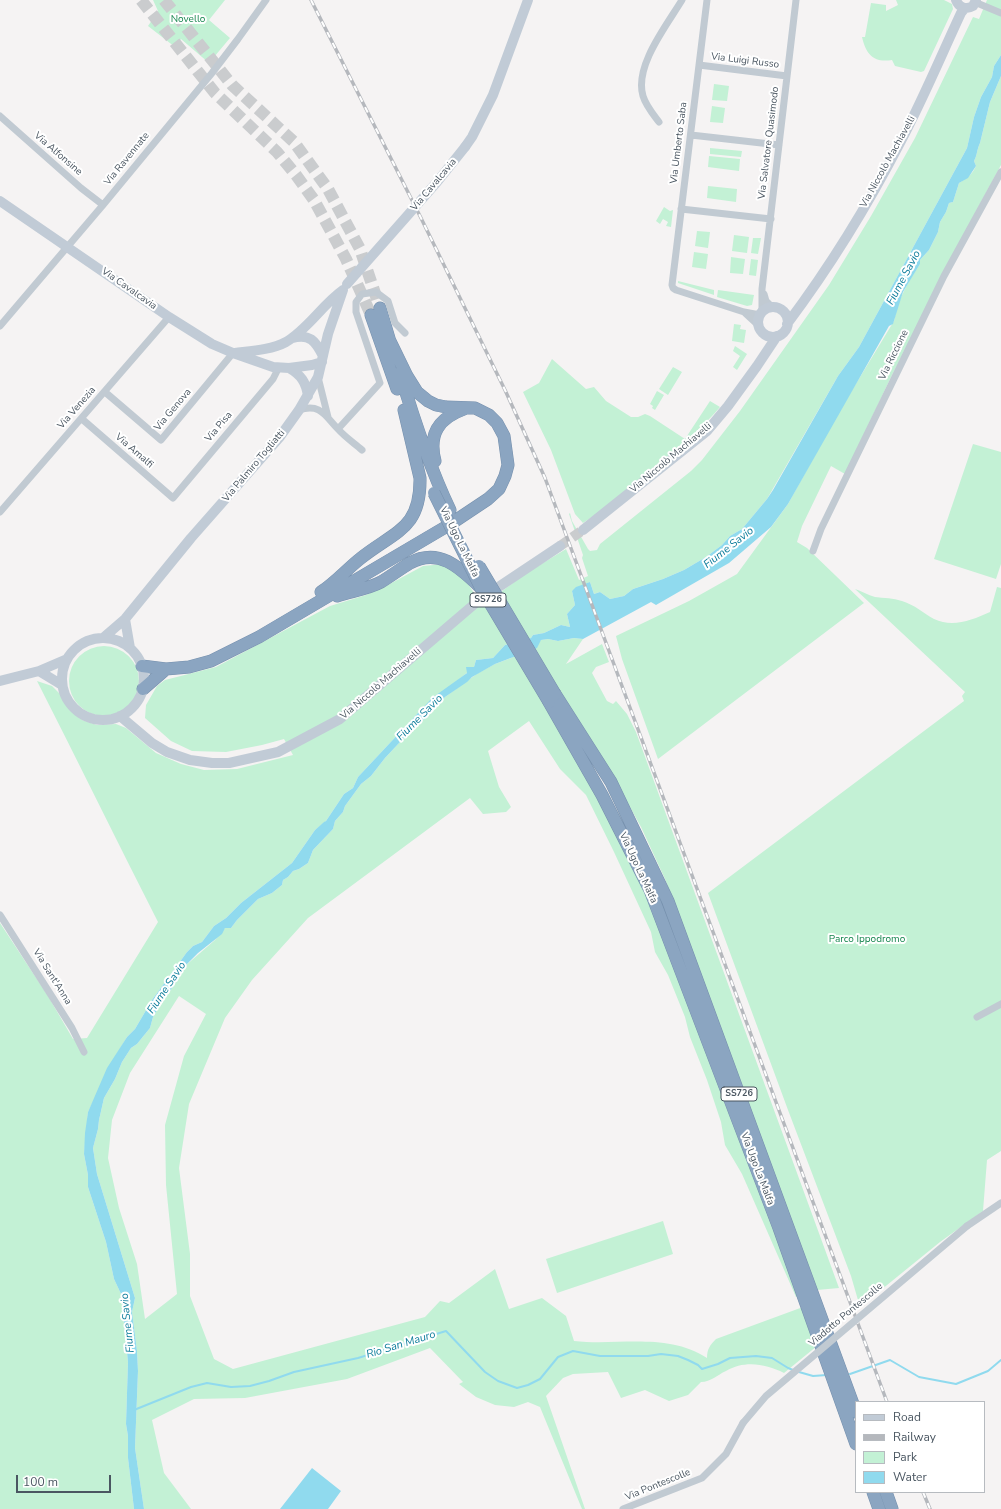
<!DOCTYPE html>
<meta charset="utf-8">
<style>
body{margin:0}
#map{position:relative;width:1001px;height:1509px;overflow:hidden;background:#f5f3f3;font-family:"Nunito Sans",sans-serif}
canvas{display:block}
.legend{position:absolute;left:855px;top:1401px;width:130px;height:92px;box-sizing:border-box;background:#fff;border:1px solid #b7bbc0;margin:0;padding:5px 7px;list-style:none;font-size:12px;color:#4a5661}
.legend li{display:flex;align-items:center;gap:8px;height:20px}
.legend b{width:20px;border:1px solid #b7bbc0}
.scale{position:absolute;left:16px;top:1475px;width:95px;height:18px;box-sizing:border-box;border:2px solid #4a5661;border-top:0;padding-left:5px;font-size:12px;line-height:14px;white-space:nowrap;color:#4a5661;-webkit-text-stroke:3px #fff;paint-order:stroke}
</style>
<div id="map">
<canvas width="1001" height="1509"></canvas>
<ul class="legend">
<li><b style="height:5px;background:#c1cbd6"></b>Road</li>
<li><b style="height:5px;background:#b5b8bd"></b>Railway</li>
<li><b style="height:11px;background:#c3f1d5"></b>Park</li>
<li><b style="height:11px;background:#90daee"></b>Water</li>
</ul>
<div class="scale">100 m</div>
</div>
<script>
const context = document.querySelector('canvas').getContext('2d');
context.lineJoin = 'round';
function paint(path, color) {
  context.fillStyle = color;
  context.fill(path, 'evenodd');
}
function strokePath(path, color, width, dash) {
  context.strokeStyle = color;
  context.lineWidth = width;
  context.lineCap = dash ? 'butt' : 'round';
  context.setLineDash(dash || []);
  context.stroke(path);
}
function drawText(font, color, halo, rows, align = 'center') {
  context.font = font + ' "Nunito Sans",sans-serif';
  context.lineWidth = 4;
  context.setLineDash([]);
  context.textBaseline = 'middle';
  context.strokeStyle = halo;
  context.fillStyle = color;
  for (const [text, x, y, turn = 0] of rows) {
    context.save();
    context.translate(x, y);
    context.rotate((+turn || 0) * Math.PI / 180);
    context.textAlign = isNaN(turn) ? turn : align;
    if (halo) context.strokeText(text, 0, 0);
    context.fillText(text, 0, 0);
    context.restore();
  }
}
paint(new Path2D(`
 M153,0H225L209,20L230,38L209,63L181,39L175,47L148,26L158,11Z
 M896,0H944L952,4L953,9L924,71L921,72L895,66L892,60C873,63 866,54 862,37H865L871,3L886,5V11L898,5Z
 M987,0H1001V55L994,66L992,77L981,97L974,117L967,148L859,347L838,376L767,499L742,529L730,536L722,545L706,557L684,570L663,579L633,589L624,596L610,599L600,592L594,594L590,582L572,591L575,605L567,614L570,627L561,625L544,633L533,635L531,638L505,645L493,658L476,660L474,667L419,712L358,777L353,788L344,794L326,821L315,830L292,863L241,903L226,918L214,926L202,942L193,946L187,952L152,1000L135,1029L127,1037L118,1052L88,1112L84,1154L88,1175V1187L106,1242L114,1279L121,1294L128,1362L126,1424L128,1436V1458L134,1509H0V923L48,996L73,1039L87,1038L158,922C117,842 78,761 37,681L52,686L60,694L68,708L82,720L97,725L116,724L126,728L156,753L181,764L204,770L237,769L293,755L284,739L262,745L226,752L192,751L171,741L145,718L146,705L157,686L165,680L216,667L330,606L366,595L386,586L423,566L444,564L467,582L482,606L525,574L566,549L579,580L588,576L582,558L583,555L569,514L570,513L572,521L588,549L590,551L597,550L600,544L691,471L702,460L740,411L829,285L871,216L915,138L973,17L979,19Z
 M1001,76V165L959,243L891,377L845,474L831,466L802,526L797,542L807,548L864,603L658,759L622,659L616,636L689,601L737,574L788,504L837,415L894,321C898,299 908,282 920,264V260L929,250L938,232L940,222L946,212L949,203L953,202L959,183C967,178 972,175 976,166L974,161C977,156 977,149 980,143L990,102Z
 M714,84L729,86L727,101L712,100Z
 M712,106L725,108L723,123L710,122Z
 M710,148L742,151L741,157L710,154Z
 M709,156L740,159L739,171L708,167Z
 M708,186L737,189L736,202L707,198Z
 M664,207L670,211L673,210L671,227L666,226L668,222L663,219L660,224L656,221Z
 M697,231L710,232L708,248L695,246Z
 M734,235L749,237L747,253L732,251Z
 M753,238H761L758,254L751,253Z
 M694,252L708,254L706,269L692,267Z
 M731,257L745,259L743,274L730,273Z
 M751,259L758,260L756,276L749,275Z
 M678,281L714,290V295L678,283Z
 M718,290L754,295L752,305L747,306L717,297Z
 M734,324L741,325L740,329L746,330L744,343L732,341Z
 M735,346L747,354L737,370L733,367L740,356L733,351Z
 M552,359L586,389L594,387L606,401L631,417H638L645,414L650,416L685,439L710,401L720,407C706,424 690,437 674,451C645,477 615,502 583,523L575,514L551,450L523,392L539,383Z
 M673,367L682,372L668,395L659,389Z
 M657,391L664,395L655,410L652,408L653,406L650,404Z
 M973,444L1001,452V564L996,579L934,559Z
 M997,587L1001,588V1151L987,1160L983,1211L940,1242L860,1307L851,1276L788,1110L708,893L964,701L962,696L965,692L855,589C861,591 868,595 875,597C884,598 893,598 902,601C915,605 923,613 934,619C953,628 972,620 990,612Z
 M574,638L583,639L566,664L602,644L609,662L596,667L592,673L607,701L613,704L616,701L627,714L636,732L839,1288L817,1290L665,879L641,827L604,760L566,700L546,709L595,790L646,889L799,1296L796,1297L742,1174L725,1145L721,1122L707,1080L690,1037L685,1017L668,975L655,952L651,932L614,852L586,795L560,769L529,721L488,751L499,787L511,807L506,812L483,814L470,798L308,918L252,980L225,1018L189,1104L179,1168L190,1254V1296L214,1359L233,1369L425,1317L440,1301L449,1303L495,1269L509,1309L542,1298L566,1316L574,1341C618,1346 667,1332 707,1358C707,1349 710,1345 716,1339L803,1307L817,1346L784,1373C766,1364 745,1360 726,1371C717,1375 711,1382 701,1382L688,1395L669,1401L645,1390L621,1398L608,1372L573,1374L563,1378L546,1396L585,1509H582L540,1407L528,1402L514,1407L495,1405L476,1397L459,1384L463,1382L430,1348L347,1379L245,1398L194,1399L152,1420L164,1473L191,1509H144L135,1448L138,1371L137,1351L132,1312L135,1298L97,1174L93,1148L98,1129L99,1120L104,1098L115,1079L122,1062L131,1048L137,1044L150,1028L153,1017L160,1005L174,985L185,966L215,940L225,928H231L237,920L258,899L272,893L282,885L283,880L288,877L293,871L299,869L308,863L313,850L333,829L335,821L343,812L345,806L361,784L371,776L385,758L416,725L422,720L427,718L434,708L439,705L445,697L478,673L495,664L511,658L541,640L548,639L558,641ZM179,996L206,1014L184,1056L165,1125L166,1185L177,1294L145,1319L137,1264L119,1208L108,1158L112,1120L130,1073Z
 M69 681a35 35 0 1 1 70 0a35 35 0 1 1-70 0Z
 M663,1221L673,1254L557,1293L546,1259Z`), '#c3f1d5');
paint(new Path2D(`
 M1001,55V76L990,102L980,143C977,149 977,156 974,161L976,166L968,178L959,183L953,202L949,203L946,212L940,222L938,232L929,250L920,260V264L903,292L893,324L889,326L788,504L771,527L729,563L656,605L651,602L583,639L574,638L558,641L548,639L541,640L537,648L495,664L472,677L467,682L445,697L439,705L434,708L426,718L422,720L416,725L385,758L371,776L361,784L345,806L343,812L335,821L333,829L313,850L308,863L299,869L293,871L288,877L283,880L282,885L272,893L258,899L237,920L231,928H225L222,934L198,953L185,966L174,985L160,1005L153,1017L150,1028L137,1044L131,1048L122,1062L115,1079L104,1098L99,1120L98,1129L93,1148L97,1174L135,1298L132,1312L137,1351L138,1371L135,1448L144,1509H134L128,1458V1436L126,1424L128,1362L121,1294L114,1279L106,1242L88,1187V1175L84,1154L85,1133L88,1112L107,1068L127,1037L135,1029L152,1000L187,952L193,946L202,942L214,926L226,918L241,903L292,863L315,830L324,822L326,821L344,794L353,788L358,777L432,698L467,673L466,667H474L476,660L493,658L505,645L531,638L533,635L544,633L561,625L570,627L567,614L575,605L572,591L576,587L590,582L594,594L600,592L610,599L624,596L633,589L663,579L684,570L706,557L722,545L730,536L742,529L767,499L773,490L838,376L859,347L967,148L974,117L981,97L992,77L994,66Z
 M312,1468L341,1491L328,1509H280Z`), '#90daee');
strokePath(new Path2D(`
 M799,1372L813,1376L827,1375
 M850,1374L890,1360L919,1377L956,1384L988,1371L1001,1360
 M134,1410L191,1387L207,1383L231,1387L250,1386L269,1381L294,1372L358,1358L446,1331L485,1372L498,1381L517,1388L528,1385L540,1379L558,1357L573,1351L600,1356H648L661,1354L678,1356L688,1360L698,1365L702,1369L718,1364L730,1358L756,1356L772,1358L788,1368L793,1370`), '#90daee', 2);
strokePath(new Path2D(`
 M560,546L583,530`), '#caccce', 10, [10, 5]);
strokePath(new Path2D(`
 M141,0L215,93L277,152L296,175L314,200L346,259L371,315
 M164,0L232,85L294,142L328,189L360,249L380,308`), '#caccce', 12, [12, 6]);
const highway = new Path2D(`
 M380,308L391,345
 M371,315L397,389
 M400,373C414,420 429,466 450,510
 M435,461C428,434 439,418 464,409
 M321,592C336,582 347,569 361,558C395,531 421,529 420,478L404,410
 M337,596C352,591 368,589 381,582C391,576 400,569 410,563C439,547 460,568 480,587
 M142,666L166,669L189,667L211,661L259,637L449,525L488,499L499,489L505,476L508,465L504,436L497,423L489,415L475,408L446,407L436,405L428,401L417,392L407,376L389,339
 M143,689L166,669
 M555,694L611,782L668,901L856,1412
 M549,702L602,795L650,890L779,1228L856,1444
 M873,1492L879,1509
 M886,1492L892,1509`);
strokePath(highway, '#7690ad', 13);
strokePath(new Path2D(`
 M707,0L672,285L673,288L676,290L744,312L760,315
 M975,3H977L1001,13
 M699,65L787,76
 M0,116L81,188L103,205
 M659,122C653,114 646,106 643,96C634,66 667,25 682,0
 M691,135L779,145
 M681,209L771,219
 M764,294L766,301L772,307
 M762,311V289L796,0
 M745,313L758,325
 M0,326L103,205L212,73L238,39L266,0
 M318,377L328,417
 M105,392L161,440L233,353
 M299,410C321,403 325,416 338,429C345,437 354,443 362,450
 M82,419L173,498L273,379L279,367
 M338,429L380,383L356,312V302L362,294L376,292L388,301L395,323L405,333
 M0,512L169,317
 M813,551L821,529L944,276L1001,172
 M0,915L72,1028L84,1052
 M977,1017L1001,1004
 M967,1226L1001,1203
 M623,1509L702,1478L726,1454L743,1423`), '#c1cad2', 7);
strokePath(new Path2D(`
 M956,0C959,8 966,10 973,6L976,0
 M465,147L472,137L493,95L528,0
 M0,201L169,317L212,344L233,353L273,367L289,368L312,365L322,362
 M758 322a15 15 0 1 1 30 0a15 15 0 1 1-30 0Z
 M787,324C829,268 869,203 901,141C923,99 941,56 961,13L965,8
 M292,338C310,334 315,340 323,356
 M235,353C251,351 271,350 286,342C308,329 322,305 343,290
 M289,368C301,375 306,382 308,396
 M583,530L707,431L728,406L757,366L777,336
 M500,586L560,546
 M125,619L130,648
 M103,638L125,619L191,538L279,438L299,410L318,377L328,334L343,290
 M62 679a41 41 0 1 1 82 0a41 41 0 1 1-82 0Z
 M39,671L62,685
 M0,681L39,671L67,659
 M120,716L152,743L167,752L190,760L212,763H229L278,752L340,719L478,601`), '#c1cbd6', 10);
strokePath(highway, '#8ba5c1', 12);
const rail = new Path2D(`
 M311,0L420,216L505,390L545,478L887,1402
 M923,1492L930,1509`);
strokePath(rail, '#b5b8bd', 3.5);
strokePath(rail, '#fff', 2, [6]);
const highwayBridge = new Path2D(`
 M434,493L481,588L549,702
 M479,566L555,694`);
strokePath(highwayBridge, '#7690ad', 13, []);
strokePath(new Path2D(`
 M743,1423L766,1396L967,1226`), '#c1cad2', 7);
strokePath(new Path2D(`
 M347,284L437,182L465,147`), '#c1cbd6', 10);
strokePath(highwayBridge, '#8ba5c1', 12);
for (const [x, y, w] of [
 [488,600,36],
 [739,1094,36]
]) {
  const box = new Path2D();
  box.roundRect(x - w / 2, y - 7, w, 14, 3);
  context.fillStyle = '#fff';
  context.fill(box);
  strokePath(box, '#4a5661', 1);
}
drawText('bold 9px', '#4a5661', null, [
 ["SS726",488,600],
 ["SS726",739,1094]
]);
drawText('10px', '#17864f', '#fff', [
 ["Novello",188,20],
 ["Parco Ippodromo",867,940]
]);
drawText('10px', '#4a5661', '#fff', [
 ["Via Luigi Russo",745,61,7],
 ["Via Umberto Saba",679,143,-83],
 ["Via Salvatore Quasimodo",769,143,-83],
 ["Via Alfonsine",58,154,41],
 ["Via Ravennate",127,159,-51],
 ["Via Niccolò Machiavelli",888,162,-61],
 ["Via Cavalcavia",434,185,-50],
 ["Via Cavalcavia",129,289,35],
 ["Via Riccione",894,355,-64],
 ["Via Venezia",77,408,-49],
 ["Via Genova",173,410,-50],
 ["Via Pisa",219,427,-50],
 ["Via Amalfi",134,451,41],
 ["Via Niccolò Machiavelli",671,458,-40],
 ["Via Palmiro Togliatti",254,466,-50],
 ["Via Ugo La Malfa",459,542,64],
 ["Via Niccolò Machiavelli",381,684,-41],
 ["Via Ugo La Malfa",638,868,65],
 ["Via Sant'Anna",52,977,58],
 ["Via Ugo La Malfa",757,1169,69],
 ["Viadotto Pontescolle",846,1315,-40],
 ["Via Pontescolle",658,1485,-22]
]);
drawText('italic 11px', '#0c7c9b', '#fff', [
 ["Fiume Savio",904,278,-62],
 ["Fiume Savio",729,548,-38],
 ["Fiume Savio",420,718,-45],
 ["Fiume Savio",167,988,-56],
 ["Fiume Savio",128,1323,-96],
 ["Rio San Mauro",401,1345,-17]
]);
</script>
